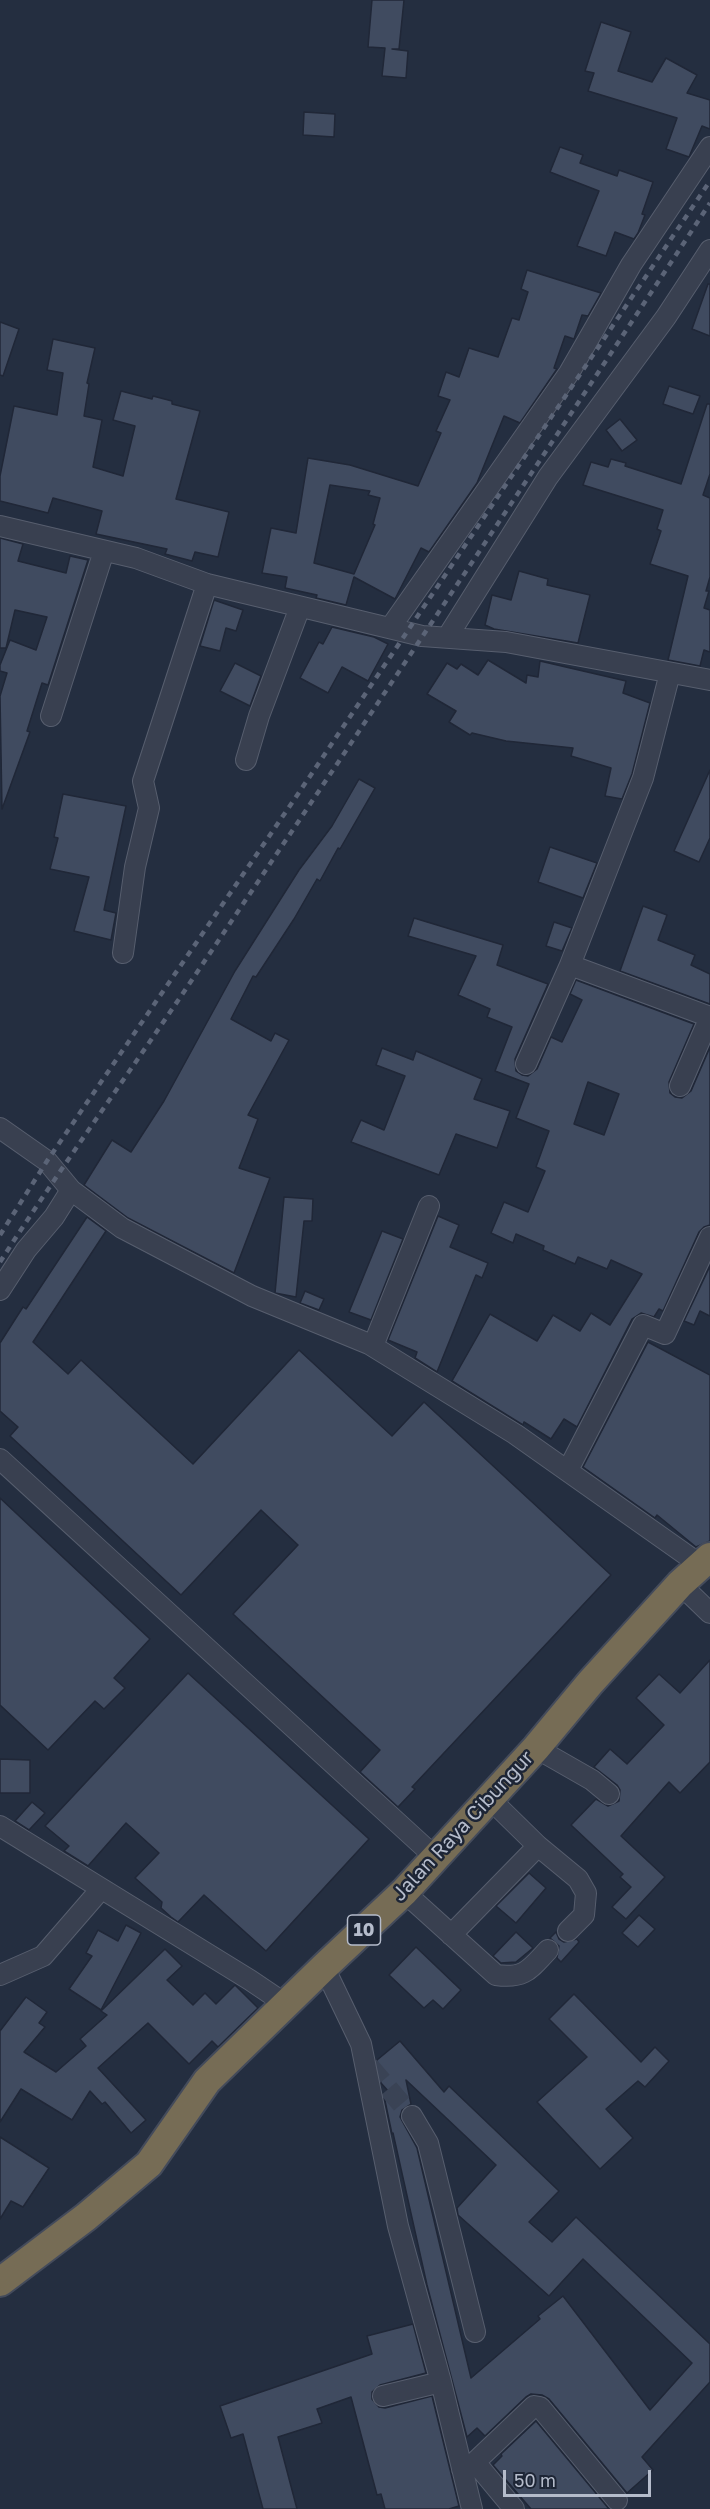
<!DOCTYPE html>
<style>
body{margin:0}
#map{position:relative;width:710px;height:2509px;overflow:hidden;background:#242e40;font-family:"Golos Text",sans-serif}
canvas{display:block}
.scale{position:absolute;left:503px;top:2470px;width:148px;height:27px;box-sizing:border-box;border:3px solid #b5bccb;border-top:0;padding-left:8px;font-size:18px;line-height:21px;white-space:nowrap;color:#b5bccb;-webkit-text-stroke:4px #1d2535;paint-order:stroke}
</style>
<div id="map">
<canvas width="710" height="2509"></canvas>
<div class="scale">50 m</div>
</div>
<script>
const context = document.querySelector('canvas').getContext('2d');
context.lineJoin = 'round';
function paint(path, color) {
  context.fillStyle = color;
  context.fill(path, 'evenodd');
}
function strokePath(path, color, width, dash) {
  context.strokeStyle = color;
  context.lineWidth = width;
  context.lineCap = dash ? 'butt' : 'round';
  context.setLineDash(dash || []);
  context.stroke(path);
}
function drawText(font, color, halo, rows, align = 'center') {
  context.font = font + ' "Golos Text",sans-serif';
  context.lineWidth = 5;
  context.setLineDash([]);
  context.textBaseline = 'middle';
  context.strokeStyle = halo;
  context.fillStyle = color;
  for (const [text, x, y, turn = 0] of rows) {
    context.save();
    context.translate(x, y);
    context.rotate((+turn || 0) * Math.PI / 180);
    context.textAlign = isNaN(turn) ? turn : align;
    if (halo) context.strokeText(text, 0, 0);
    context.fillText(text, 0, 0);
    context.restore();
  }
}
const building = new Path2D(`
 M372,0H404L399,49H392L408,51L406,78L382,76L385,48L368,47Z
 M601,22L631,32L618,71L652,82L666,58L697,75L687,93L710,100V129L702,126L689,157L666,149L677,118L588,91L594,73L585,71Z
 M304,112L335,114L334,137L303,135Z
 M560,147L583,155L580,163L617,176L619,170L653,182L642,214L645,215L638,233L634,239L615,232L606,256L577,246L599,191L550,172Z
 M527,270L601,293L588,316L582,315L574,339L565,336L554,368L557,369L520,423L504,416L477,483L429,552L421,548L395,599L354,577L346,605L316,598L317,595L285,588L287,577L262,573L271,528L296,533L308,458L350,465L418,486L441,433L436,431L450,400L438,396L446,372L459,377L469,348L498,357L512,318L519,320L528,292L521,289ZM330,485L370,491L368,495L380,498L373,524L375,525L354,574L314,563Z
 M708,284H710V336L692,329Z
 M0,322L19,329L3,376L0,375Z
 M53,339L95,348L87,383L89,384L84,416L102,420L93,467L123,476L135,426L113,420L121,391L152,399L153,396L172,401V404L200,411L176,499L229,512L218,557L195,552L192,561L165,554L167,549L96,534L102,511L53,498L48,513L0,501V476L14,406L57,415L63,373L47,370Z
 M669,386L700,396L693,414L663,404Z
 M707,404H710V474L703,495L710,498V577L706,591H709L704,608L710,610V652L704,650L700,666L668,660L688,576L650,564L661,531L657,529L663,510L583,485L591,462L608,467L611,459L626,463L625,466L681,484Z
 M620,419L637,440L622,451L606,430Z
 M0,538L23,544L18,561L66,573L70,556L88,560L48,685L42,683L27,731L30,732L2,809L0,696L7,673L0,671V665L10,640L36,650L47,617L15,610L6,648H0Z
 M519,571L548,579L547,585L590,595L578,643L494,629L485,625L492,595L511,600Z
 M214,600L243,610L236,631L226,628L220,651L200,646Z
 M332,627L374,637L388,644L368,681L342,667L328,693L300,678L319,642L323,644Z
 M488,660L526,683L527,675L538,677L540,661L626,681L623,693L650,703L632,774L622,799L605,796L611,768L571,756L573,748L506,741L472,733L470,735L449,722L456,711L427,694L447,663L457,669L461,664L478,675Z
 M235,663L261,676L250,706L220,691Z
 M710,770V838L699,862L674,851Z
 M359,779L375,788L340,849L338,848L320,881L317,879L294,919L256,977L253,976L231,1019L271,1041L275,1033L289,1040L248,1115L258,1119L239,1168L270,1178L234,1273L128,1218L84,1185L112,1140L131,1152L164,1101L235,971L299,870L332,826Z
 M63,794L126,806L104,910L116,913L111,940L74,931L89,877L50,869L58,838L54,837Z
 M550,847L597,863L583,898L538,882Z
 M643,906L667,915L658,940L695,955L691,965L710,974V1004L620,971Z
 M414,918L503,945L497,965L548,984L515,1059L516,1071L522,1075L528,1076L537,1069L551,1037L562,1042L582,1000L570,994L576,980L694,1024L669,1082L670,1093L675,1097L682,1098L691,1091L710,1047V1225L704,1227L699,1232L663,1311L659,1309L654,1317L641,1313L632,1319L577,1427L564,1419L551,1439L524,1422L523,1425L452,1381L490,1314L537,1341L553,1315L580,1331L591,1313L610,1325L642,1274L611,1260L607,1269L578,1257L575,1264L543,1250L544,1246L516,1234L513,1243L491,1233L504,1202L528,1212L545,1171L536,1167L549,1131L516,1118L529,1084L495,1071L512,1027L487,1017L490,1009L458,995L476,956L408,936ZM588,1082L619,1094L604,1135L574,1124Z
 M554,922L572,928L562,951L546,946Z
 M382,1048L413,1060L416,1051L482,1079L474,1099L510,1111L497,1148L456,1134L439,1175L351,1142L361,1120L384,1130L405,1076L376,1065Z
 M284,1197L313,1199L312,1221H304L296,1297L275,1293Z
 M438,1216L459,1225L450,1247L488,1263L482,1278L476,1275L437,1372L415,1358L417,1352L388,1340Z
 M87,1217L106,1231L33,1342L68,1374L81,1360L193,1464L299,1350L392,1436L424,1402L611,1575L412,1787L415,1789L398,1807L360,1772L380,1750L233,1614L298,1545L261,1510L181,1595L10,1436L18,1427L0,1411V1343L23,1307L26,1309Z
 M382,1231L403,1239L371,1320L349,1312Z
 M710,1266V1316L700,1311L694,1325L684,1321Z
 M305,1291L324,1299L319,1310L300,1303Z
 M648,1342L710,1375V1541L696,1547L657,1515L655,1518L583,1467Z
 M0,1498L150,1639L114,1678L125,1688L104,1709L95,1701L48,1750L0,1705Z
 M710,1660V1762L680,1793L669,1782L621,1836L665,1877L626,1919L612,1907L631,1887L620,1877L623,1874L571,1825L596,1799L608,1806L619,1801L620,1790L617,1785L594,1767L610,1749L627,1764L664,1725L636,1698L659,1674L680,1693Z
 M188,1673L369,1839L266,1951L204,1895L178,1922L171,1917L161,1908L162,1902L135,1878L159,1853L126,1823L88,1866L64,1851L69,1846L45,1826Z
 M0,1759L30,1760V1793H0Z
 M32,1802L45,1813L29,1830L15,1821Z
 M529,1873L546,1888L516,1923L496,1906Z
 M639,1915L655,1929L638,1947L622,1933Z
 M126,1925L141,1933L101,2010L69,1989L92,1956L86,1953L98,1930L118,1941Z
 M516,1932L533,1948L516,1962L501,1963L493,1956Z
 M556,1932L559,1939L564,1942L577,1939L579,1942L561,1962L557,1958L559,1946L550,1938Z
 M416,1947L461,1990L443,2009L433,2000L424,2008L389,1975Z
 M165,1949L182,1966L167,1980L193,2005L205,1993L216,2004L235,1985L258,2008L218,2047L212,2041L189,2064L148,2023L98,2068L146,2120L131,2133L105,2102L102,2104L90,2091L72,2120L21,2089L0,2122V2031L26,1997L47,2012L39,2023L45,2027L24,2052L56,2072L86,2046L80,2039L107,2015L101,2011Z
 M574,1994L641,2062L655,2047L669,2061L645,2087L638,2081L606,2109L633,2138L600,2169L537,2102L587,2057L549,2019Z
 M400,2041L444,2092L449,2086L559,2191L529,2222L552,2242L576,2217L710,2344V2382L642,2457L653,2470L627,2493L549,2399L542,2395L531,2394L526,2397L485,2436L477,2428L467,2437L427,2285L393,2133L392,2134L384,2096L389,2092L381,2083L377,2060ZM406,2080L496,2165L457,2208L458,2215L549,2296L583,2259L692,2363L650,2410L563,2296L538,2316L540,2319L471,2378L417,2148L400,2117L402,2110L411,2104Z
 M0,2137L49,2168L23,2207L11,2201L0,2219Z
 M413,2324L426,2373L380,2385L372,2392V2399L379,2407L385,2408L432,2396L459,2506L449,2509H385L381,2494L377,2495L351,2397L317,2409L322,2423L278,2437L297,2509H263L243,2434L231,2438L220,2406L372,2354L367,2336Z
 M536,2421L609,2509H531L493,2465L502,2456L501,2454Z`);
paint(building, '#404b60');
strokePath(building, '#202737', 1.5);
strokePath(new Path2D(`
 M369,2066L412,2116`), '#3a4355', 20, [20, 10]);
const minor = new Path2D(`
 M0,526L136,558L207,584L422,636L506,642L710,680
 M390,628L569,373L631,265L710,147
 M448,636L548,477L666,317L710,250
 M51,716L104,551
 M246,760L259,716L300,607
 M123,953L135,867L149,808L143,781L207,584
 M570,965L710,1017L680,1086
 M526,1064L570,965L643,778L670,673
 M0,1128L47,1161L71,1190
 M0,1290L26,1250L54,1217L71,1190L122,1228L252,1296L369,1344L515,1434L702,1566
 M373,1346L429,1206
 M0,1459L434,1856
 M568,1470L643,1325L665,1334L710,1237
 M680,1584L710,1613
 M536,1748L592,1780L609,1794
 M489,1798L538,1846L578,1879L586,1893L584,1915L568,1931
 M0,1826L250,1980L287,2005
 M404,1892L496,1975C525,1979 530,1969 548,1950
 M451,1935L538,1846
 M324,1967L361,2044L398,2226L441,2382L472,2509
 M0,1975L43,1956L101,1889
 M412,2116L428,2143L475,2332
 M383,2396L441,2382
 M475,2462L514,2509
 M462,2469L475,2462L534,2406L540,2407L617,2500`);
const highway = new Path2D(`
 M0,2282L86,2217L149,2164L207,2081L324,1967L404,1892L536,1748L590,1683L680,1584L710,1557`);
strokePath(minor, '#575e6e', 22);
strokePath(highway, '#444b5b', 32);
strokePath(minor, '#394050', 20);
strokePath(highway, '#766c55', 28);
strokePath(new Path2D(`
 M0,1235L47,1161L298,794L710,181
 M0,1262C65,1161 135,1065 202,965C372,712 542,459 710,203`), '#5b6477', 4.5, [6, 6]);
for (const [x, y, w] of [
 [364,1930,33]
]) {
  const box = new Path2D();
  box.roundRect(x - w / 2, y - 15, w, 30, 4.5);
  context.fillStyle = '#1d2535';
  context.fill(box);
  strokePath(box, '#b5bccb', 1.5);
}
drawText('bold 18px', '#b5bccb', null, [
 ["10",364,1930]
]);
drawText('20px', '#b5bccb', '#1d2535', [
 ["Jalan Raya Cibungur",463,1826,-47]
]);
</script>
